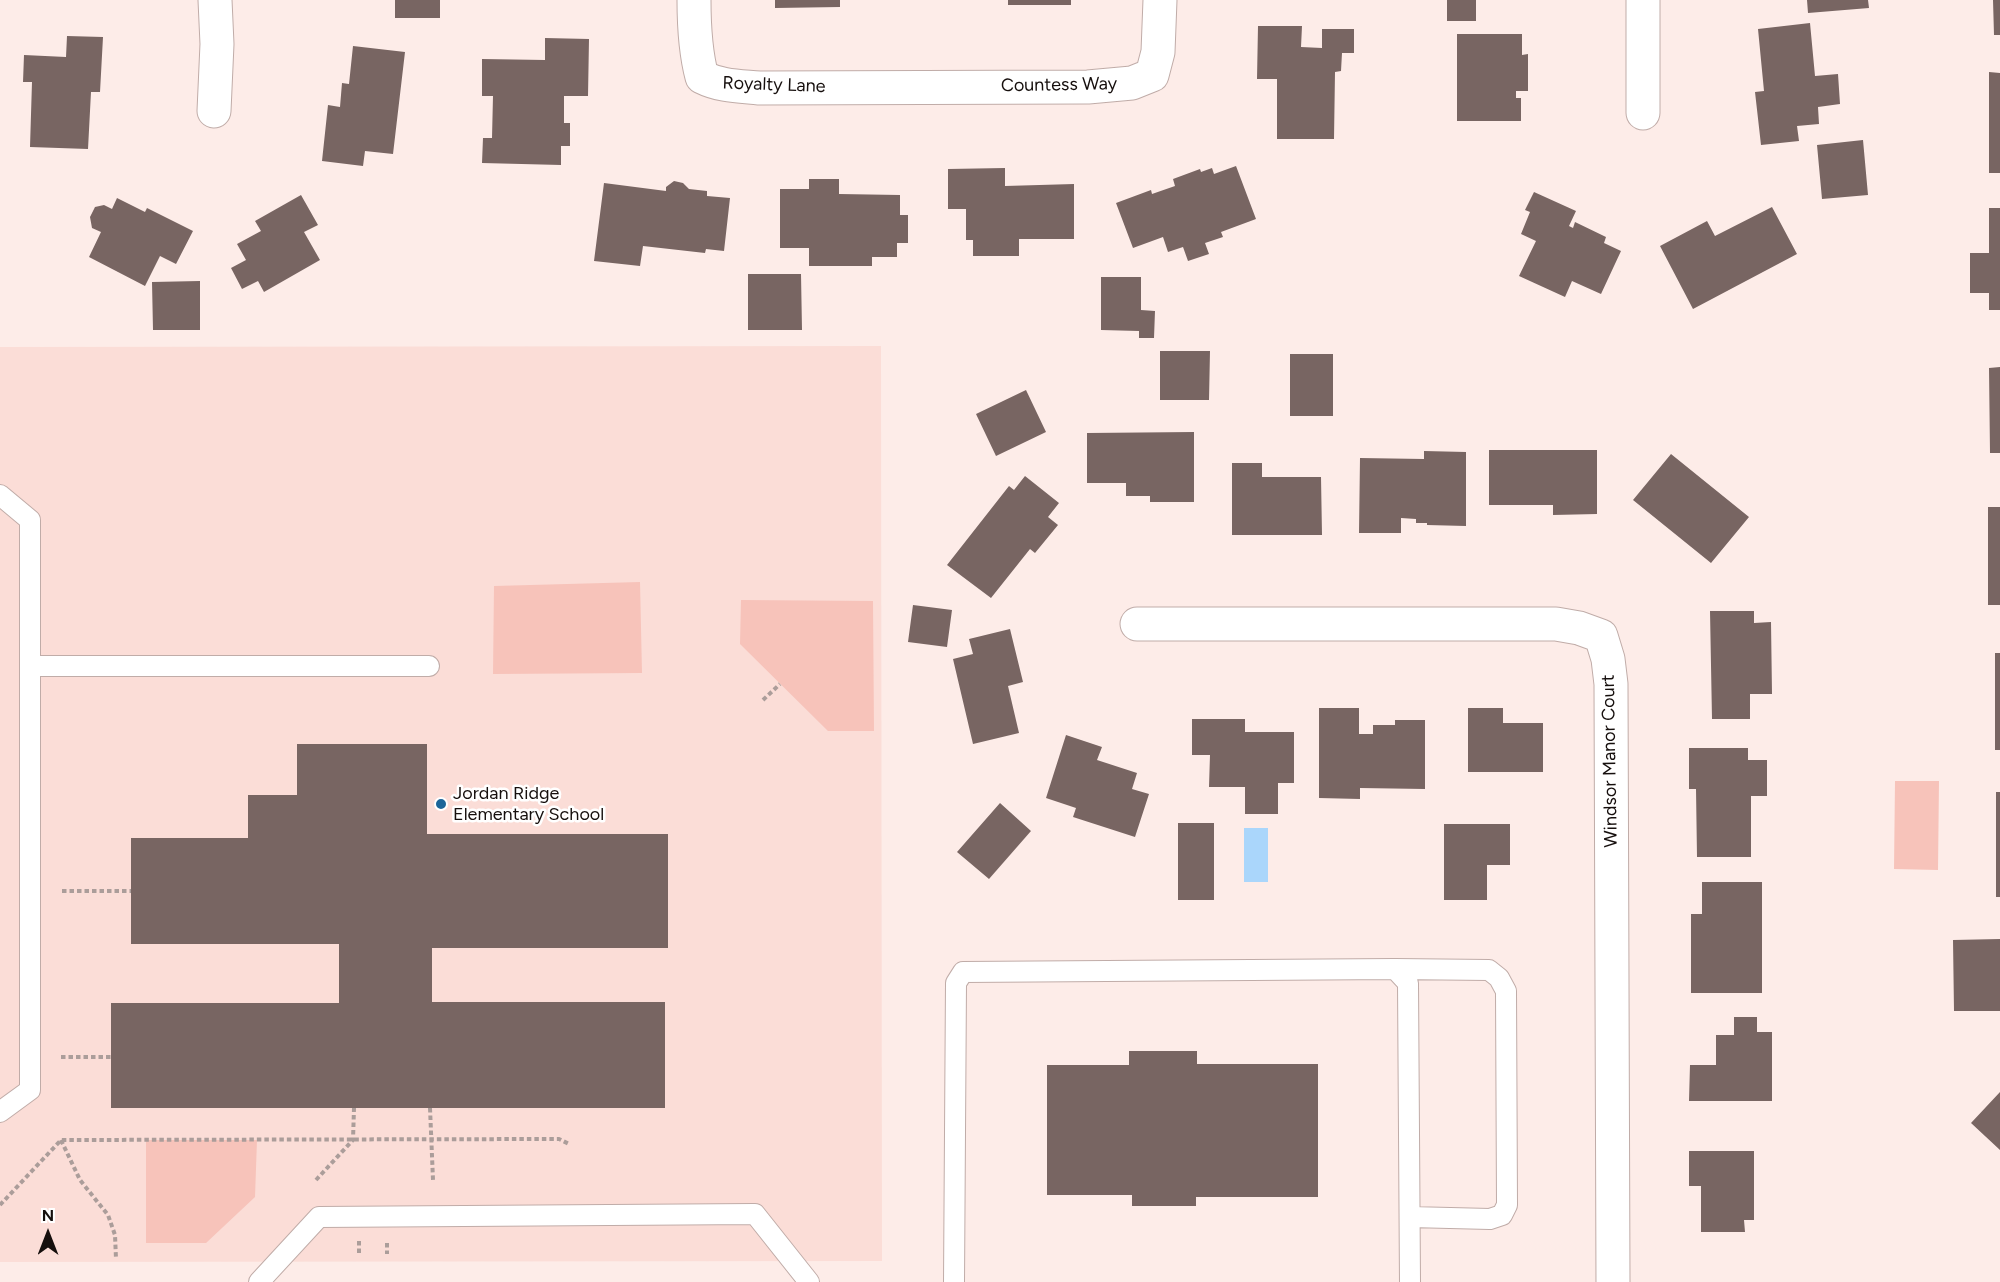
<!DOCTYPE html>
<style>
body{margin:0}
#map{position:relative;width:2000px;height:1282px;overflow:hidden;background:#fdece8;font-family:Figtree,sans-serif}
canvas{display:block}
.north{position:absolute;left:18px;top:1204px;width:60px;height:60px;-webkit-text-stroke:4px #fff;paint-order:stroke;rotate:0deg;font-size:16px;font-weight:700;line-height:24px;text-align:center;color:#160f0d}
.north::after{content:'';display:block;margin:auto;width:21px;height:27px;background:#160f0d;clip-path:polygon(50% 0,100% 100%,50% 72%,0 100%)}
</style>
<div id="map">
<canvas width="2000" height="1282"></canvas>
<div class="north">N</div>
</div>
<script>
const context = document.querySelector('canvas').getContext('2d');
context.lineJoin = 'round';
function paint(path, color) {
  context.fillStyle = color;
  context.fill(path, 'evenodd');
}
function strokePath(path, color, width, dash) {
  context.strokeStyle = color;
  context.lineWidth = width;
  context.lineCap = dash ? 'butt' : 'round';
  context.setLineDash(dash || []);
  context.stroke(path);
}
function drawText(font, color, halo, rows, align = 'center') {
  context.font = font + ' Figtree,sans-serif';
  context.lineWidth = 5;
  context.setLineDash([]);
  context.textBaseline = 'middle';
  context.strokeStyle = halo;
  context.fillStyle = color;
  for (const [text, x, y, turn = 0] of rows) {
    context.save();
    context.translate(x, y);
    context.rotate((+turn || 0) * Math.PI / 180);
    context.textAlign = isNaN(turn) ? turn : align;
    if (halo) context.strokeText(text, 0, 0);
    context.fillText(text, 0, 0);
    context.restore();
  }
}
paint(new Path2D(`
 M881,346L882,1261L0,1262V347Z`), '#fbddd7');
paint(new Path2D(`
 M640,582L642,673L493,674L494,586Z
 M741,600L873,601L874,731H828L740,644Z
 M1895,781H1939L1938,870L1894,869Z
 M146,1140H257L255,1197L206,1243H146Z`), '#f7c3ba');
paint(new Path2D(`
 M1244,828H1268V882H1244Z`), '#aad6fb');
paint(new Path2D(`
 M395,0H440V18H395Z
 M775,0H840V7L775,8Z
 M1008,0H1071V5H1008Z
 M1447,0H1476V21H1447Z
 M1807,0H1868L1869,8L1808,13Z
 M1993,0H2000V35H1994Z
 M1810,23L1815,76L1838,74L1840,104L1818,107L1819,124L1797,126L1799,141L1761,145L1755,92L1764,91L1758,29Z
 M1258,26H1302L1301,47L1322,48V29H1354V53H1342L1341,71L1335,72L1334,139H1277V79H1257Z
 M1457,34H1522V55L1528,54V91H1516V98H1521V121H1457Z
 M67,36L103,37L100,92H91L88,149L30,147L32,82H23L24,55L66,57Z
 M545,38L589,39L588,96H564V123H570V146H561V165L482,163L483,138H492L493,96H482V59L545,60Z
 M353,46L405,52L393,154L365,151L363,166L322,161L328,105L340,107L342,83L349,84Z
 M1989,72L2000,73V173H1989Z
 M1863,140L1868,195L1822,199L1817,145Z
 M1236,166L1256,219L1221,232L1223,237L1205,243L1209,254L1188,261L1183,247L1168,252L1163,237L1133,248L1116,203L1151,190L1152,194L1175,186L1173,179L1200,169L1201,172L1212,168L1214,174Z
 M1005,168V186L1074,184V239H1019V256H973V240H966V209H948V169Z
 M809,179H839V194L900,195V215H908V243H897V257H872V266H809V248H780V189H809Z
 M674,181L683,183L689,189L707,191V196L730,198L724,251L706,249L705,253L643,246L640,266L594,261L604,183L666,191V187Z
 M1534,192L1576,211L1569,226L1573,228L1575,222L1606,237L1604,243L1621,251L1601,294L1572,281L1565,297L1519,276L1536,241L1521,234L1530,212L1525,210Z
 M301,195L318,225L304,232L320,260L264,292L258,281L242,289L231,268L246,260L237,244L261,231L255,221Z
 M117,198L145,212L147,208L193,231L176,264L160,256L145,286L89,257L101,232L92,228L90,217L95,207L104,205L112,209Z
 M1772,207L1797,254L1693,309L1660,246L1707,221L1715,236Z
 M1989,208H2000V310H1989V293H1970V253H1989Z
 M748,274H801L802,330H748Z
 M1101,277H1141V310L1155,311L1154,338H1139V331L1101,330Z
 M200,281V330H153L152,282Z
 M1160,351H1210L1209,400H1160Z
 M1290,354H1333V416H1290Z
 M2000,367V453H1990L1989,368Z
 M1026,390L1046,432L996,456L976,414Z
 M1194,432V502H1150V496H1126V483H1087V433Z
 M1489,450H1597V514L1553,515V505H1489Z
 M1424,451L1466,452V526L1427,525V523H1416V519L1401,518V533H1359L1360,458L1424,459Z
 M1671,454L1749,517L1711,563L1633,500Z
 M1232,463H1262V477H1321L1322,535H1232Z
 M1025,476L1059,503L1048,517L1058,525L1035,553L1030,549L991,598L947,565L1009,486L1014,490Z
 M1988,507H2000V605H1988Z
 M913,605L952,610L947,647L908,642Z
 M1710,611H1754V623L1771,622L1772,694H1750V719H1712Z
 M1010,629L1023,682L1008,686L1019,733L973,744L953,659L973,654L969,639Z
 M1995,653H2000V750H1995Z
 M1319,708H1359V734H1373V725H1395V720H1425V789L1360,788V799L1319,798Z
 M1468,708H1503V723H1543V772H1468Z
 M1192,719H1245V732H1294V783H1278V814H1245V787H1209L1210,755H1192Z
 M1066,735L1102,747L1097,760L1137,773L1132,789L1149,794L1135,837L1073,817L1076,808L1046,798Z
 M297,744H427V834H668V948H432V1002H665V1108H111V1003H339V944H131V838H248V795H297Z
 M1689,748H1748V760H1767V796H1751V857H1697L1696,789H1689Z
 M1996,792H2000V897H1996Z
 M1000,803L1031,831L989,879L957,852Z
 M1178,823H1214V900H1178Z
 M1444,824H1510V865H1487V900H1444Z
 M1702,882H1762V993H1691V914H1702Z
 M2000,939V1011H1954L1953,940Z
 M1734,1017H1757V1032H1772V1101H1689L1690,1065H1716V1035H1734Z
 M1129,1051H1197V1064H1318V1197H1196V1206H1132V1195H1047V1065H1129Z
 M2000,1092V1150L1971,1123Z
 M1689,1151H1754V1220H1744L1745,1232H1701V1186H1689Z`), '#786562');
const lane = new Path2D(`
 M0,495L30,520V1090L0,1112
 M30,666H429
 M1395,969L1489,970L1499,978L1506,991L1507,1205L1502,1215L1490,1219L1410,1217
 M259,1282L319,1217L755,1214L809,1282
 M954,1282L956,983L963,972L1395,969L1408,983L1410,1282`);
const street = new Path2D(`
 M694,0C694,26 695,51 702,77C720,86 738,86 759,88L1088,87L1132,83L1152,75L1158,52L1160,0
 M214,111L217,44L215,0
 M1643,113V0
 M1137,624H1556L1579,628L1601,636L1608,659L1611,684L1613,1282`);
strokePath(lane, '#c0aca8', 22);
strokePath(street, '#c0aca8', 35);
strokePath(new Path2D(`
 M763,700L780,684
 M62,891H131
 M61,1057H111
 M430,1108L433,1180
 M61,1140L80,1180L108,1215L115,1235L116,1259
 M316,1180L353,1140L354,1108
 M0,1205L61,1140L559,1139L569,1144
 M359,1241V1253
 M387,1243V1254`), '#ab9d9a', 4, [4.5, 3]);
strokePath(lane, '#fff', 20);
strokePath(street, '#fff', 33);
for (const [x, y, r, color] of [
 [441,804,6,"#1c6599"]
]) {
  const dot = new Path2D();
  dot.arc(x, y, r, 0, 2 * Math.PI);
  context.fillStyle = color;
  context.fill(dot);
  strokePath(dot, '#fff', 2);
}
drawText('18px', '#160f0d', '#fff', [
 ["Royalty Lane",774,85,2],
 ["Countess Way",1059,85,-1],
 ["Windsor Manor Court",1610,761,-91]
]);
drawText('18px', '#160f0d', '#fff', [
 ["Jordan Ridge",453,794],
 ["Elementary School",453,815]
], 'left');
</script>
